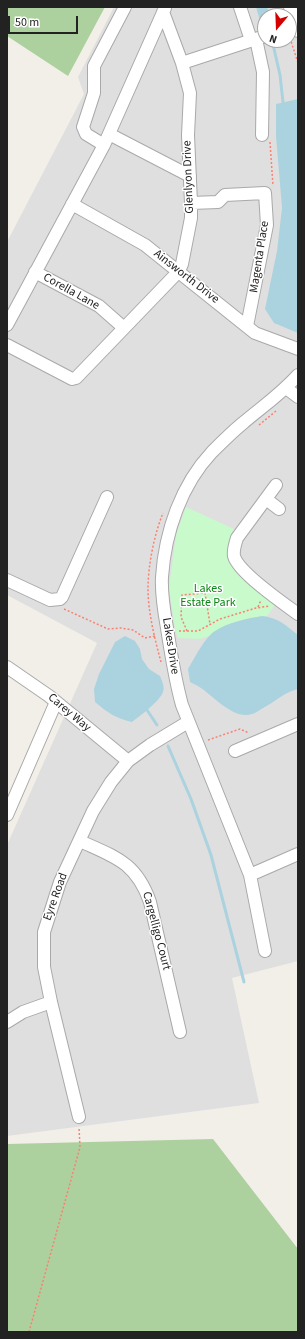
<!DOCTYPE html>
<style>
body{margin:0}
#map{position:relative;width:305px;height:1339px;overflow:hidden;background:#f2efe9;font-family:"Source Sans 3",sans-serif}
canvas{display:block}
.frame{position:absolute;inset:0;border:8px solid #222;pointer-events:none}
.north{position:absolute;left:257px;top:8px;width:40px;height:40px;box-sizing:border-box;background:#fff;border:1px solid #a7a7a7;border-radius:50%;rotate:199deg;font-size:11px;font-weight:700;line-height:16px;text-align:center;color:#222}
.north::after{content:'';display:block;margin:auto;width:14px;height:18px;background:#d40000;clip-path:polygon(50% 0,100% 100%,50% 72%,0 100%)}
.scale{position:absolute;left:8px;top:16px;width:70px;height:18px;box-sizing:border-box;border:2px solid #222;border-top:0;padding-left:5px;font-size:12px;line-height:14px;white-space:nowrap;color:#222;-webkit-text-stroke:3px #fff;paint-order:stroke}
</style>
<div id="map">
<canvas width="305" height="1339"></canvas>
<div class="frame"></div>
<div class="north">N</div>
<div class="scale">50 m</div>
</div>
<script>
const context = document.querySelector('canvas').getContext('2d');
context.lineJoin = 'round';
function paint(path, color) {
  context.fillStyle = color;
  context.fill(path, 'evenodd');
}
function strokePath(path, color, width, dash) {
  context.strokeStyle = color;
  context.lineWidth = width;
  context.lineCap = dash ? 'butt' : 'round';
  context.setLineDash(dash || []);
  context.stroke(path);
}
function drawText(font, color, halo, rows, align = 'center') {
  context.font = font + ' "Source Sans 3",sans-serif';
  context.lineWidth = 3;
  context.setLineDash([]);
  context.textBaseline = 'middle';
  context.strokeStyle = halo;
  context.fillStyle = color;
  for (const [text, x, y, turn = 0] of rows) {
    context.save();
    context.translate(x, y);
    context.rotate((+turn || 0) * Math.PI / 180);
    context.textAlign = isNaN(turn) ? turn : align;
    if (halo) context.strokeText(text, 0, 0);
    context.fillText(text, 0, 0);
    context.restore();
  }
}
paint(new Path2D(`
 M114,7H298V961L232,978L259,1103L7,1136V845L97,643L7,595V242L84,94L78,77ZM265,16H289V40H265Z`), '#e0dfdf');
paint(new Path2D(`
 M7,7H105L68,76L7,36Z
 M213,1139L298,1249V1332H7V1144Z`), '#add19e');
paint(new Path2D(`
 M186,507L236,530L229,555L277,602L267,616L200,639L178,638L175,629L169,588L176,535Z`), '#c8facc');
paint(new Path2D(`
 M256,7H267L270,16H265V22L261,24Z
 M298,99V333L274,323L265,309L277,251L282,208L276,136V104Z
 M262,616C277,617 287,626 298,635V689C284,692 275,702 263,708C259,710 256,713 252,714C234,720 214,697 201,688C198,686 194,684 190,682L188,669C194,659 205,637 215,631C226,623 249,618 262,616Z
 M125,636L135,641L140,649L142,659L149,669L160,676C162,680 165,688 163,692C160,701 140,716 132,722C115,718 108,713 95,702L94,689L99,674L115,642Z`), '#aad3df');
strokePath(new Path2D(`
 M272,40L280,75L283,102
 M147,710L157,725
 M168,746L191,799L211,855L244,982`), '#aad3df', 3);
const minor = new Path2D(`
 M240,7L251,40
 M290,7L298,31
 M256,39L263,72L262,135
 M182,63L265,36
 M109,134L190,176
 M104,145L86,134L83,127L94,93V66L125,7
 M191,203L218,202L225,195L265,193L267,225L247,326
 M72,204L145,245L255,333L298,349
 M35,272L99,306L124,328
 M7,325L104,145L165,8
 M7,345L72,379L76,378L179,271L182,264L191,218V203L188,135L190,93L182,63L163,12
 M286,388L298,397
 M276,485L237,538C235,544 233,550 234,556C238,572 284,604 298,614
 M266,499L279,509
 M7,580L50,600L60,599L62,597L107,497
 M7,667L49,696L128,761
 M235,751L298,724
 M7,815L56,702
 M80,841C115,857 136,862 150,902L180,1032
 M250,875L298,854
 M265,951L250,875L182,705C175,680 171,654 167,628C164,611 161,594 162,577C165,532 181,485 212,452C222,442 232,432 243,423C263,406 280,395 298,375
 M7,1022L23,1012L51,1002
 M79,1117L51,1002L44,967V932L60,882L93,811L111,782L128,761L150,745L188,722`);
strokePath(minor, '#a9a9a9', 14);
strokePath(new Path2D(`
 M290,38L298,63
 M270,142L273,186
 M259,425L276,411
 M258,607L261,600
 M64,609L108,629L121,628L133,630L145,638L155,636
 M179,631H198L220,619L256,608L270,606
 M187,631L181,617L182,595L205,593L210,624
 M161,662C155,640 148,612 148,589C148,566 154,535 163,513
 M208,740L240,729L249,733
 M29,1332L80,1147L79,1127`), '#fa8072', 1.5, [2, 2]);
strokePath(minor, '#fff', 12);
drawText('12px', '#222', '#fff', [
 ["Glenlyon Drive",189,177,-92],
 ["Magenta Place",260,257,-81],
 ["Ainsworth Drive",186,277,38],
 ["Corella Lane",71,292,29],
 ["Lakes Drive",170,646,81],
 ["Carey Way",69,713,40],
 ["Eyre Road",56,897,-70],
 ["Cargelligo Court",156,931,75]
]);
drawText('12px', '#0c8416', '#fff', [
 ["Lakes",208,589],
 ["Estate Park",208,603]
]);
</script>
